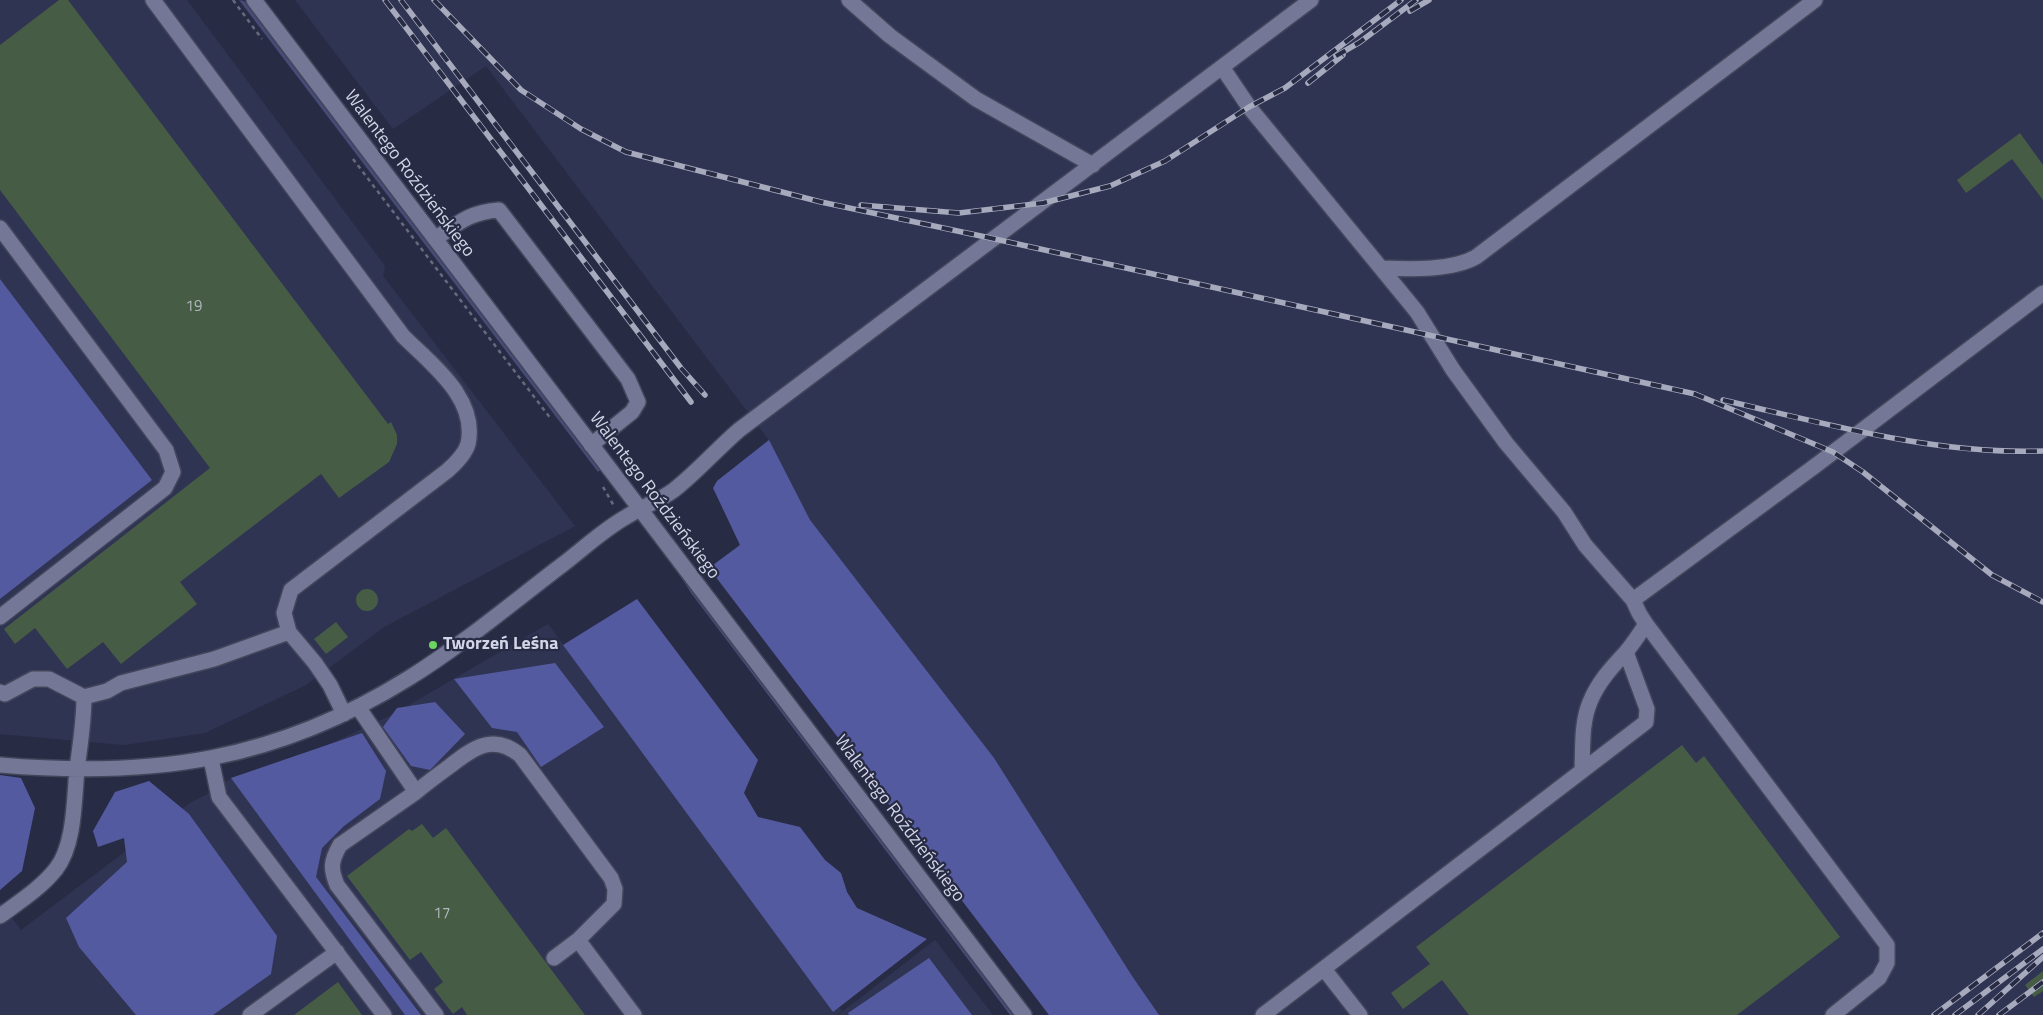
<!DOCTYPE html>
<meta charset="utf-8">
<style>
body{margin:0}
canvas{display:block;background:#282b44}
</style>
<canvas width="2043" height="1015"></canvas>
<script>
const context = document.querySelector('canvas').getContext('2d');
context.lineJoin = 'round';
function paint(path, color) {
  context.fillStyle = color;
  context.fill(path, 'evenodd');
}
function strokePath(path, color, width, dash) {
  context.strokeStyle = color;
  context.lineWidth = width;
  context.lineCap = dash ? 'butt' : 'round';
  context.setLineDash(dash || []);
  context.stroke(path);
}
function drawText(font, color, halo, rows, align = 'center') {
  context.font = font + ' "Titillium Web",sans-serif';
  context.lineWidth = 4.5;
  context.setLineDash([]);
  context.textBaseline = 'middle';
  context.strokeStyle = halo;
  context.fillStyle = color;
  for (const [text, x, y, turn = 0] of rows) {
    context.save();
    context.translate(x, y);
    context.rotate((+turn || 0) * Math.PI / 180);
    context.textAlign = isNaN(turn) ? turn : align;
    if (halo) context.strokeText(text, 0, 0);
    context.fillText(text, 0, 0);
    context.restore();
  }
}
paint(new Path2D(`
 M0,0H187L385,266L383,276L575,526L384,627L306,685L205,733L124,745L0,734V599L152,480L0,279Z
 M295,0H2043V1015H1122L717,481L769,440L486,66L393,129Z
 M548,624L644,755L842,1011L837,1015H0V902L21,930L190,803L211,792L230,779L276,769L392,715Z
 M935,940L993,1015H838Z`), '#303453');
paint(new Path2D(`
 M239,0L244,1L600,470L598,472Z
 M676,569L966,952L1013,1015H1010L1001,1003L691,593Z`), '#464b77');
paint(new Path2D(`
 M0,279L152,480L0,599Z
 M769,440L810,520L994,758L1132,976L1159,1015H1049L709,568L740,545L713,488L717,481Z
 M637,599L758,760L744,793L758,817L800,827L825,860L841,873L847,892L857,908L927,939L833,1012L563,645Z
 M555,663L604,727L541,767L517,732L492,728L454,679Z
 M435,702L465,734L430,770L411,766L383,727L397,708Z
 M362,733L386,771L380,799L344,826L322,848L316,877L421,1015H405L231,778Z
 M0,775L21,778L35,808L22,871L0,890Z
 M149,781L189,814L277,936L271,974L213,1015H136L79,947L66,918L127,862L124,838L98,847L93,831L115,792Z
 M929,958L972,1015H849L848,1013Z`), '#545aa0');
paint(new Path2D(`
 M59,0H68L388,424L391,422L397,435V444L389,462L339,498L321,474L180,582L197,604L121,664L103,642L67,669L35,628L15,644L4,629L210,468L0,190V45Z
 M2020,133L2043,165V200L2012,159L1966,193L1957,180Z
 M356 600a11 11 0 1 1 22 0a11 11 0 1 1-22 0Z
 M336,622L348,637L326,654L314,639Z
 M1682,745L1696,763L1704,756L1840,937L1737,1015H1469L1442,980L1403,1009L1391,993L1430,964L1416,947Z
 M422,824L433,838L446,828L585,1015H467L462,1007L453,1014L434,989L443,982L421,952L410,960L347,876L409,829L412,831Z
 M2043,971V991L2034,997L2025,985Z
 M338,982L362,1015H294Z`), '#475c44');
const minor = new Path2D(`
 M153,0L403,336C431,364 478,398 468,444C465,454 455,464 447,471L291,590L284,613L289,632L315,663L330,685L344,714
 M254,0L1024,1015
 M849,0L890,36L976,99L1093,165
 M1222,67L1249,107L1417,312L1453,370L1506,443L1564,512L1585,545L1633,600L1639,613L1646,624L1887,945V963L1879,978L1833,1015
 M0,228L166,450L173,472L165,488L0,617
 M435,239C458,223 470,212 499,210L628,379L638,402L632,412L591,445
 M1381,268C1410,269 1451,271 1476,257L1815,0
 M1633,600L1815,466L2043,293
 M0,692L5,694L33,679H49L84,697L107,691L121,683L214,659L289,632
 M358,707L416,792L340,845C331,861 330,868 337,885L436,1015
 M211,759L219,797L384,1015
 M0,765C154,778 276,761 409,678C462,645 512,603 562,565C583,549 603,530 626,517C642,507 659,501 674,490C697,472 717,449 739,430L1311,0
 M1582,771C1583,749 1581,723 1590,702C1598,682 1612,667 1626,652C1633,644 1640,633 1646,624
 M416,792C427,783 439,774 450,766C473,748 493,733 520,755L611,878L615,889L614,904L578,940L554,958
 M0,916C19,902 41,888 56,869C75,845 74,799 77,769C80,745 84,722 84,697
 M578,940L634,1015
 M1324,969L1360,1015
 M250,1015L337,952
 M1263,1015L1646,722L1647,709L1626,652`);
strokePath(minor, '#43465b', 18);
strokePath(new Path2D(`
 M233,0L262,39
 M353,159L551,419
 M603,487L614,506`), '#676a7f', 2.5, [4, 4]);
strokePath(minor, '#747896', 15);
const rail = new Path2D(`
 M385,0L691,402
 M401,0L681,368L705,395
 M434,0L521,90L581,129L626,152L821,202L995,239L1695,394L1833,452L1863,472L1992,575L2043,602
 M1410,11L1429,0
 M1336,56L1360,42L1416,0
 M1308,83L1343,55
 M861,205L959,213L1043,203L1110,186L1165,161L1249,107L1285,88L1401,0
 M1723,400C1827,424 1935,455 2043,451
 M1934,1015L2043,933
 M1955,1015L2043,949
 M1978,1015L2043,957
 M1999,1015L2043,982`);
strokePath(rail, '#a7aabd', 5.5);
strokePath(rail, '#282b44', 4, [11]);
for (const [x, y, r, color] of [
 [433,645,5,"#6dd361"]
]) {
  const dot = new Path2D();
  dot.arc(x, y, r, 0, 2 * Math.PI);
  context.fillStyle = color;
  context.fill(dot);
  strokePath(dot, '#282b44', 2);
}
drawText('15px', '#b0b8be', null, [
 ["19",194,307],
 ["17",442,914]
]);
drawText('18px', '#d3d6e6', '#282b44', [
 ["Walentego Roździeńskiego",409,174,53],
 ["Walentego Roździeńskiego",654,496,53],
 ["Walentego Roździeńskiego",899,819,53]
]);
drawText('bold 18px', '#d3d6e6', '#282b44', [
 ["Tworzeń Leśna",443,645]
], 'left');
</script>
